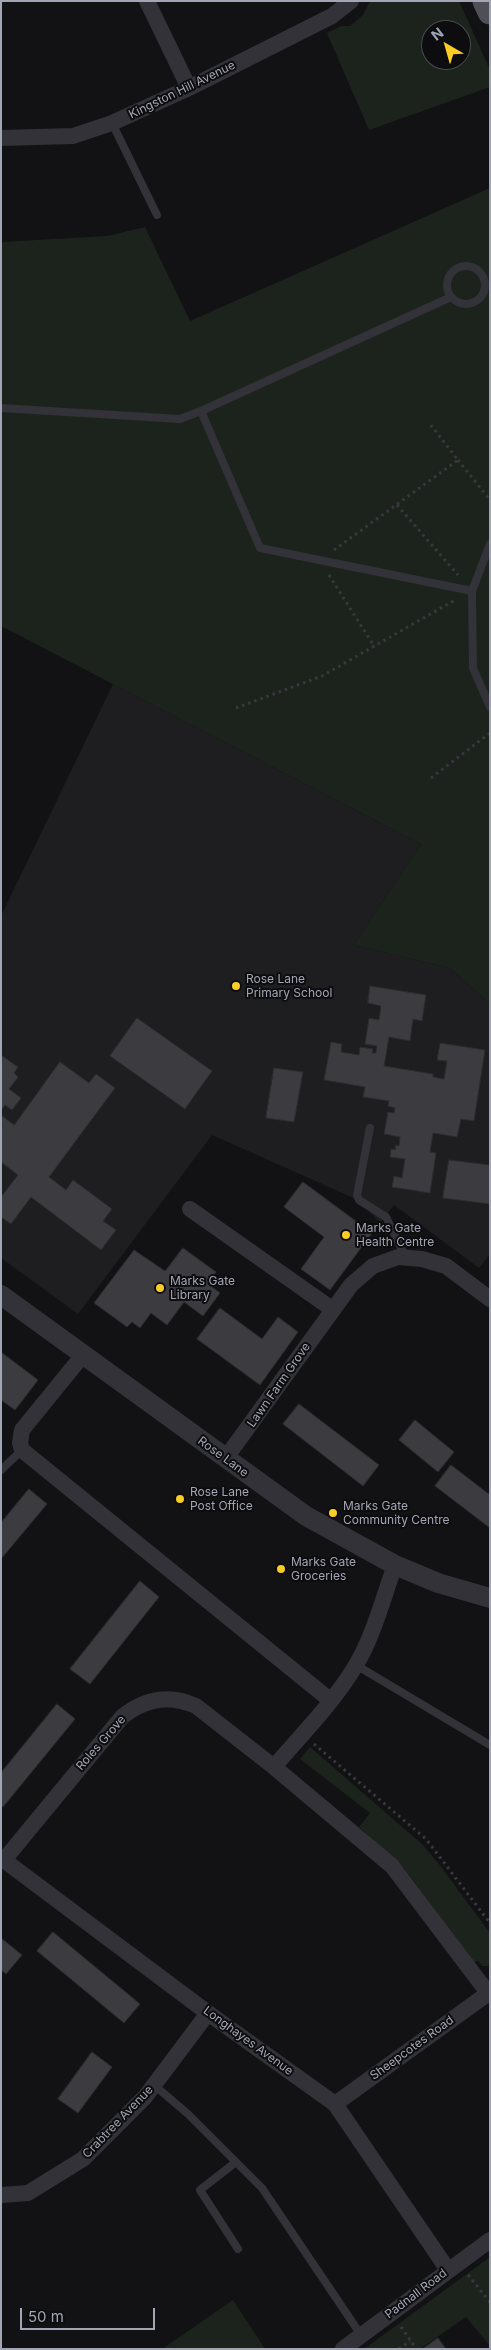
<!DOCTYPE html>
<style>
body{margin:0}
#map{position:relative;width:491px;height:2350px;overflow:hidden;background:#121113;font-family:Inter,sans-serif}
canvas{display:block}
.frame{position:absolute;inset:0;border:2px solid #a2a5b4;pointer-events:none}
.north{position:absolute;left:421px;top:20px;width:50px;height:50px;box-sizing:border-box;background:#0d0c0e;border:1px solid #494950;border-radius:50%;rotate:322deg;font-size:14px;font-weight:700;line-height:20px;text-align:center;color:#a2a5b4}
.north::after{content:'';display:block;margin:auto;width:18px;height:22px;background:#f9cd24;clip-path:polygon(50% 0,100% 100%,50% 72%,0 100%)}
.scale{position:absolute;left:20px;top:2308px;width:135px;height:22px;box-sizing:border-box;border:2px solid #a2a5b4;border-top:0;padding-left:6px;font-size:15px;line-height:18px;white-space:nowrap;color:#a2a5b4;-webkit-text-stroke:4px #0d0c0e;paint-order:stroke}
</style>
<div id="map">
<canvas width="491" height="2350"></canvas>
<div class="frame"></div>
<div class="north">N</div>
<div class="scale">50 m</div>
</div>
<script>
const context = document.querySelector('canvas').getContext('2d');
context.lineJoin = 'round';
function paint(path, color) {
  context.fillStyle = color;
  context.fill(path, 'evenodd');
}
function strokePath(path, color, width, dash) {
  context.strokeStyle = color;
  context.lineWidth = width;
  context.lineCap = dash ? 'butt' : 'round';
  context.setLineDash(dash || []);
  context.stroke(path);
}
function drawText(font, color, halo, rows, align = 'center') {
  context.font = font + ' Inter,sans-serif';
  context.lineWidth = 4;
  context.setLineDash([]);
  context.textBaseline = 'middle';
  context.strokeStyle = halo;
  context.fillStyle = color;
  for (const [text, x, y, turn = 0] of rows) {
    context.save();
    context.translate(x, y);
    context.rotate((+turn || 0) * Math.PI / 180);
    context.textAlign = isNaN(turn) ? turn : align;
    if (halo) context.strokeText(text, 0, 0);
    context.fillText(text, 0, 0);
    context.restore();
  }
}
paint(new Path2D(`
 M113,684L421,844L354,945L450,968L490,1004V1254L479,1268L394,1205L380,1223L358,1200L212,1135L78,1314L1,1258V916Z`), '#1e1d20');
paint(new Path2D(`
 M370,1H459L490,70V87L369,130L327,33L341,26H350L363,15ZM431,30H461V60H431Z
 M490,188V1004L450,968L354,945L421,844L1,626V242L107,236L145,227L190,321Z
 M310,1747L423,1845L439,1864L490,1933V1966H482L478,1961L474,1963L404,1868L359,1827L370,1813L300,1759Z
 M490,2257V2346L466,2317L420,2349H364Z
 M233,2300L265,2349H162Z`), '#1c231d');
const building = new Path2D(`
 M370,986L426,995L422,1021L413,1019L410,1041L389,1037L384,1066L433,1074V1077L444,1079L447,1061L437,1060L440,1043L485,1050L474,1121L461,1119L457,1137L433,1133L430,1152L436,1153L430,1193L392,1187L394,1176L402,1178L405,1159L390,1157L391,1149L395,1150L396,1145L399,1146L400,1137L384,1134L388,1112L394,1113L395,1108L388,1106L389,1101L363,1097L365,1087L324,1080L331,1042L342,1044L341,1052L359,1055L360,1047L373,1049L372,1053H376L377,1046L365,1044L369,1018L379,1020L381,1006L368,1003Z
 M137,1018L212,1071L185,1109L110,1056Z
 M1,1055L18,1067L14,1073L18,1077L9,1089L21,1098L12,1110L5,1105L1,1111Z
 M60,1062L89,1083L96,1074L115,1088L49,1177L66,1190L73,1180L112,1209L103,1221L116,1230L101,1250L31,1197L11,1224L1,1217V1197L18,1175L1,1162V1115L14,1125Z
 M274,1068L303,1072L294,1122L266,1118Z
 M449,1160L490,1165V1204L443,1198Z
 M303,1182L372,1233L330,1290L301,1269L324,1237L284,1207Z
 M183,1248L216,1272L208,1284L220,1293L203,1316L184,1302L167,1325L151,1313L140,1328L132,1322L127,1327L94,1303L134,1250L165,1271Z
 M220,1308L262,1339L278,1317L298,1332L260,1385L197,1339Z
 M1,1352L38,1380L15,1410L1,1400Z
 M299,1404L379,1465L363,1486L283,1424Z
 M415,1420L454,1452L438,1472L399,1440Z
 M451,1465L490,1495V1528L435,1486Z
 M29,1489L47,1504L1,1559V1523Z
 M140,1581L159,1597L90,1684L70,1669Z
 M57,1704L75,1719L3,1807L1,1805V1773Z
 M53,1932L140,2004L124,2023L37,1951Z
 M1,1938L22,1955L6,1974L1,1970Z
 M92,2052L112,2067L78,2113L58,2099Z
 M438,2338L446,2349H423Z`);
paint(building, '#3c3b40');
strokePath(building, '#2c2b2f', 1);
strokePath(new Path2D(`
 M458,460L490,500
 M397,505L458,575
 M334,550L458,460L430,424
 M329,575L374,646
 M236,708L322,676L455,600
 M431,778L490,733
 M314,1744L426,1839L490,1923
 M468,2275L490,2302
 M401,2327L415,2347
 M399,2349L410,2341`), '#38393f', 3, [2.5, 4]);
strokePath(new Path2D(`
 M112,123L157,215
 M447 285a19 19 0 1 1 38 0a19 19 0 1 1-38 0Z
 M451,297L201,411L260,548L472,591
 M1,408L180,419L201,411
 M490,544L472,591L473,668L490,707
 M370,1128L357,1195L359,1200L386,1217L406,1258
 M1,1470L22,1450
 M356,1665L490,1745
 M154,2085L188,2114L262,2188L361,2335
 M236,2162L200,2190L238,2249`), '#323238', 8);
strokePath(new Path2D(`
 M147,1L189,88
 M1,138L73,136L112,123L189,88L332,16L351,1
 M190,1209L332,1309
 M83,1355L22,1430L20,1443L22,1450L330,1700
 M225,1459L351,1285L373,1266L398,1257L422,1259L446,1266L490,1299
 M274,1767C302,1734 334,1702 356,1665C374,1635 383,1598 395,1565
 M1,1858L208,2013L335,2104L448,2270
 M4,1860L122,1717C144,1699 169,1694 196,1706L274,1767L392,1866L488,1993
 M335,2104L490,1992
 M1,2195L28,2193L83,2159L145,2097L208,2013
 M343,2349L490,2240`), '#323238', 16);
strokePath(new Path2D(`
 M1,1295L306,1516L395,1565L438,1583L490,1598`), '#323238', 20);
strokePath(new Path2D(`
 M485,1L490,12`), '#4e4f57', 25);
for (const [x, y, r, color] of [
 [236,986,5,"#f9cd24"],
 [346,1235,5,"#f9cd24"],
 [160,1288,5,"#f9cd24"],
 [180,1499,5,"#f9cd24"],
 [333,1513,5,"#f9cd24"],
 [281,1569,5,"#f9cd24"]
]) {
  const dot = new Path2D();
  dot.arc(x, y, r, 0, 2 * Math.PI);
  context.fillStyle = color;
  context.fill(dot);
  strokePath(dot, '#0d0c0e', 2);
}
drawText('12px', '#a2a5b4', '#0d0c0e', [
 ["Kingston Hill Avenue",182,90,-26],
 ["Lawn Farm Grove",279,1385,-55],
 ["Rose Lane",223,1457,36],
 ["Roles Grove",101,1743,-49],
 ["Longhayes Avenue",248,2041,36],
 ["Sheepcotes Road",412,2048,-36],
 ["Crabtree Avenue",118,2122,-46],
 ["Padnall Road",416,2294,-37]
]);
drawText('12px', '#a2a5b4', '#0d0c0e', [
 ["Rose Lane",246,979],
 ["Primary School",246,993],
 ["Marks Gate",356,1228],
 ["Health Centre",356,1242],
 ["Marks Gate",170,1281],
 ["Library",170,1295],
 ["Rose Lane",190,1492],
 ["Post Office",190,1506],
 ["Marks Gate",343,1506],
 ["Community Centre",343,1520],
 ["Marks Gate",291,1562],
 ["Groceries",291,1576]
], 'left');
</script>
